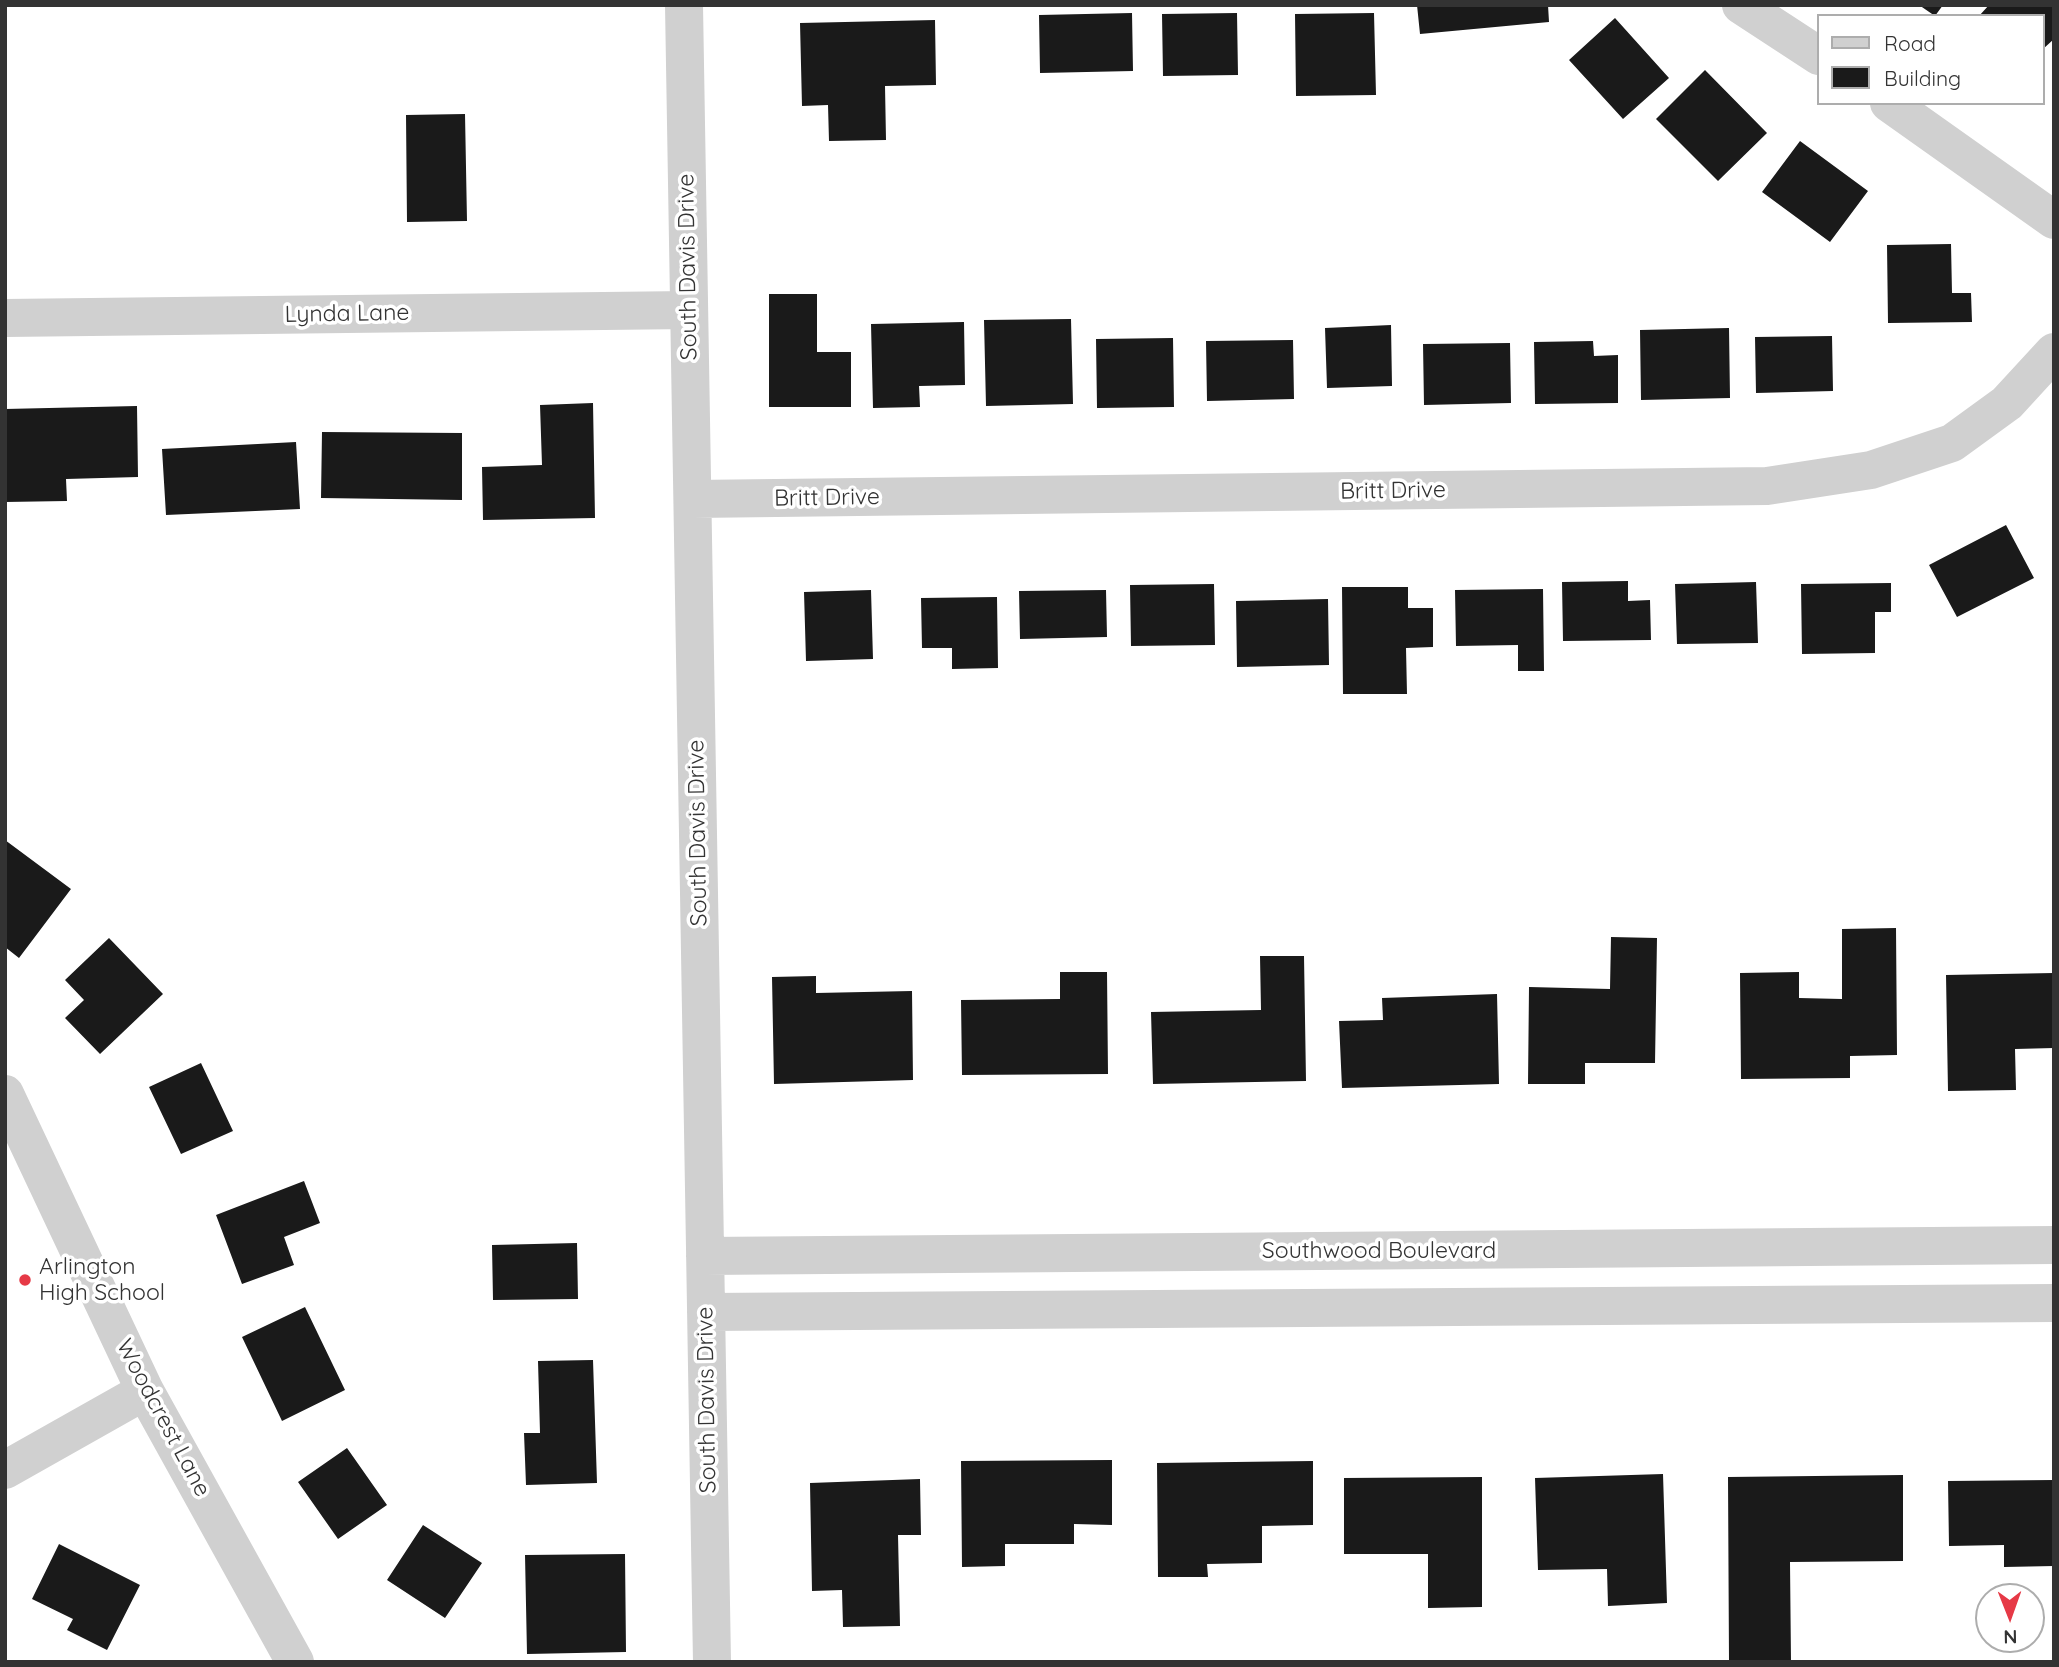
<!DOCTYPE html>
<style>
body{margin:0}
#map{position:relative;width:2059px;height:1667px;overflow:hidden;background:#fff;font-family:Quicksand,sans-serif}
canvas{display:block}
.frame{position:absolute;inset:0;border:7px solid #333;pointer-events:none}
.legend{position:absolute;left:1817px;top:14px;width:228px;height:91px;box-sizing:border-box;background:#fff;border:2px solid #adadad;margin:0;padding:9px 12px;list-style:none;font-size:21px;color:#333}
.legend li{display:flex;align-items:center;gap:14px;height:35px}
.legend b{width:35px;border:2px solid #adadad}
.north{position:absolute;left:1975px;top:1583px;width:70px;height:70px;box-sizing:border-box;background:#fff;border:2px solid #adadad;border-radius:50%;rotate:179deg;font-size:19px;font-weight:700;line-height:28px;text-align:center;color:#333}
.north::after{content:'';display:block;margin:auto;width:24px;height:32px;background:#e63946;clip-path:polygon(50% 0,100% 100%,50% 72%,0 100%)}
</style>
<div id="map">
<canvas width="2059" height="1667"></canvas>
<div class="frame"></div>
<ul class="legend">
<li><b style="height:9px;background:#d0d0d0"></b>Road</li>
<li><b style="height:19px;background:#1a1a1a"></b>Building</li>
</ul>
<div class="north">N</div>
</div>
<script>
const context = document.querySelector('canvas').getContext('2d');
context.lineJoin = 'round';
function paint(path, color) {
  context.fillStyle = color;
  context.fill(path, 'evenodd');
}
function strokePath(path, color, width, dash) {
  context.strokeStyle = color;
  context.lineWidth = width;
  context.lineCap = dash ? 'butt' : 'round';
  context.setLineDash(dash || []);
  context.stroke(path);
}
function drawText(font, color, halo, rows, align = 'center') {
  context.font = font + ' Quicksand,sans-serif';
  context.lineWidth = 7;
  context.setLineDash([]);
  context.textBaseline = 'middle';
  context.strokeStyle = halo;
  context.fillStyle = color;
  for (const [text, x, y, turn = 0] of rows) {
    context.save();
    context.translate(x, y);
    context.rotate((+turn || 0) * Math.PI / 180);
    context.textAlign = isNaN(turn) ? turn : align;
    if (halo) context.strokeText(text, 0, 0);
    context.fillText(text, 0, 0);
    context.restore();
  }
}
paint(new Path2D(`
 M1417,5H1548L1549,22L1420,34Z
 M1919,5H1943L1935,16Z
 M1989,5H2054V39L2043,49V16H1979Z
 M1132,13L1133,71L1040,73L1039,15Z
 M1237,13L1238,75L1163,76L1162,14Z
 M1374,13L1376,95L1296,96L1295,14Z
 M1615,18L1669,78L1623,119L1569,60Z
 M935,20L936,85L885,86L886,140L829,141L828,105L802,106L800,23Z
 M1705,70L1767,133L1718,181L1656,119Z
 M465,114L467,221L407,222L406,115Z
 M1800,141L1868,191L1830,242L1762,192Z
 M1951,244L1952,293H1971L1972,322L1888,323L1887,245Z
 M769,294H817V352H851V407H769Z
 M1071,319L1073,404L986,406L984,320Z
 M964,322L965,385L919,386L920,407L873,408L871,324Z
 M1391,325L1392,386L1327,388L1325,328Z
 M1729,328L1730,398L1641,400L1640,330Z
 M1832,336L1833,391L1756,393L1755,337Z
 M1173,338L1174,407L1097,408L1096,339Z
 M1293,340L1294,399L1207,401L1206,341Z
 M1593,341L1594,356L1618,355V403L1535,404L1534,342Z
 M1510,343L1511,403L1424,405L1423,344Z
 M593,403L595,518L483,520L482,467L542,465L540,405Z
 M137,406L138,477L66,479L67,501L5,502V409Z
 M322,432L462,433V500L321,498Z
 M296,442L300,509L166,515L162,449Z
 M2006,525L2034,578L1957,617L1929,565Z
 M1628,581V601L1650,600L1651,640L1563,641L1562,582Z
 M1756,582L1758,643L1677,644L1675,584Z
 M1891,583V612H1875V653L1802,654L1801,584Z
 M1214,584L1215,645L1131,646L1130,585Z
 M1342,587H1408V608H1433V647L1406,648L1407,694H1343Z
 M1543,589L1544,671H1518V645L1456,646L1455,590Z
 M871,590L873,659L806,661L804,592Z
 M1106,590L1107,637L1020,639L1019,591Z
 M997,597L998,668L952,669V648H922L921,598Z
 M1328,599L1329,665L1237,667L1236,601Z
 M5,840L71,889L19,958L5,947Z
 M1896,928L1897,1055L1850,1056V1078L1741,1079L1740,973L1799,972V998L1842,999V929Z
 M1611,937L1657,938L1655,1063H1585V1084H1528L1529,987L1610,989Z
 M109,938L163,994L100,1054L65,1018L84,1000L65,980Z
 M1260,956H1304L1306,1081L1153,1084L1151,1012L1261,1010Z
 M1060,972H1107L1108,1074L962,1075L961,1000L1060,999Z
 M2054,973V1048L2015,1049L2016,1090L1948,1091L1946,975Z
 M816,976V993L912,991L913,1080L774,1084L772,977Z
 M1497,994L1499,1084L1342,1088L1339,1021L1383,1020L1382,998Z
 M201,1063L233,1131L181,1154L149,1087Z
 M304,1181L320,1223L284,1237L294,1265L242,1284L216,1215Z
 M577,1243L578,1299L493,1300L492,1245Z
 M305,1307L345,1390L282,1421L242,1337Z
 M593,1360L597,1483L526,1485L524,1433H540L538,1361Z
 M347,1448L387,1505L338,1539L298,1482Z
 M1112,1460V1525L1074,1524V1544H1005V1566L962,1567L961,1461Z
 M1313,1461V1525L1262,1526V1563L1207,1564L1208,1577H1158L1157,1463Z
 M1663,1474L1667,1603L1608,1606L1607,1569L1538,1570L1535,1478Z
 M1903,1475V1561L1790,1562L1791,1662H1729L1728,1477Z
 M1482,1477V1607L1428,1608V1554H1344V1478Z
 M920,1479L921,1535H898L900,1626L843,1627L842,1590L812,1591L810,1483Z
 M2054,1480V1566L2004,1567V1545L1949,1546L1948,1481Z
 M423,1525L482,1563L445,1618L387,1580Z
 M59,1544L140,1585L107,1650L67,1630L73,1619L32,1599Z
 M625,1554L626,1652L527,1654L525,1555Z`), '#1a1a1a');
strokePath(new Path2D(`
 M684,5L712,1662
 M1741,5L1819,56
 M1889,103L2054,220
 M5,318L689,310
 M693,499L1767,486L1871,470L1952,443L2007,403L2054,352
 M5,1094L145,1391L295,1662
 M705,1256L2054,1245
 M706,1312L2054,1303
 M5,1470L145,1391`), '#d0d0d0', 38);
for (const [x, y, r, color] of [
 [25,1280,7,"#e63946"]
]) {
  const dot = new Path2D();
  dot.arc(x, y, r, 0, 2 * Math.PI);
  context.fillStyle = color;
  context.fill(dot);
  strokePath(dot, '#fff', 2.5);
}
drawText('23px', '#333', '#fff', [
 ["South Davis Drive",688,267,-91],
 ["Lynda Lane",347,314,-1],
 ["Britt Drive",1393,491,-1],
 ["Britt Drive",827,498,-1],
 ["South Davis Drive",698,833,-91],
 ["Southwood Boulevard",1379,1251],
 ["South Davis Drive",707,1400,-91],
 ["Woodcrest Lane",163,1418,62]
]);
drawText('23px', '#333', '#fff', [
 ["Arlington",39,1267],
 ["High School",39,1293]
], 'left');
</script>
